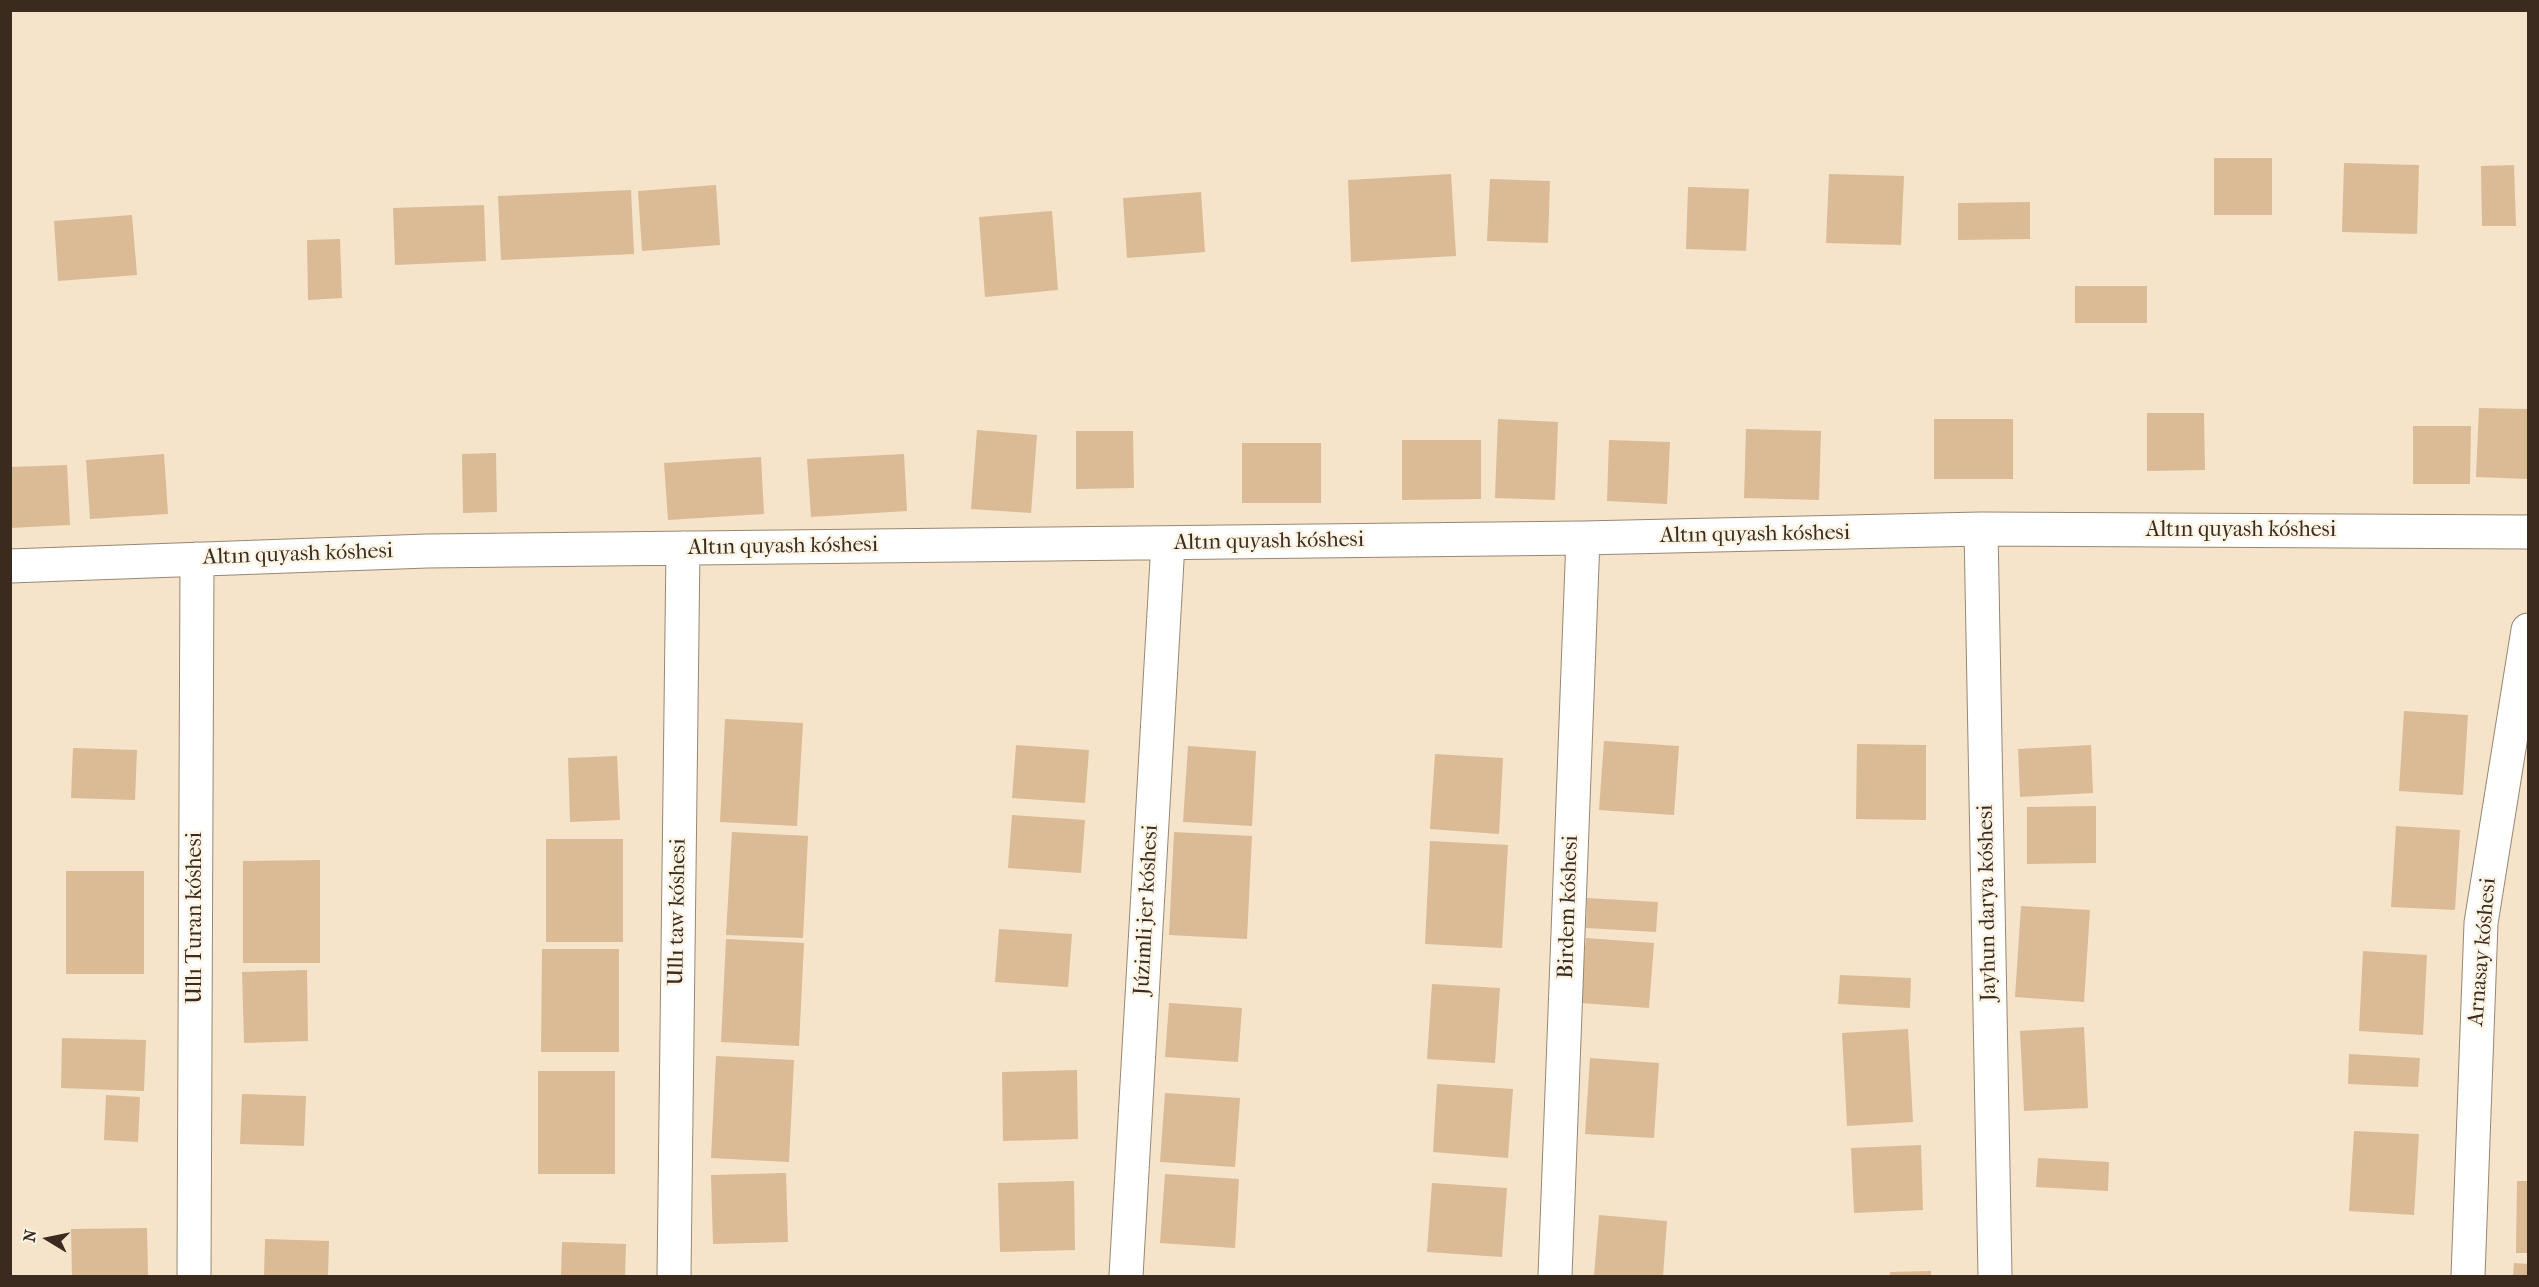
<!DOCTYPE html>
<meta charset="utf-8">
<style>
body{margin:0}
#map{position:relative;width:2539px;height:1287px;overflow:hidden;background:#f5e4c9;font-family:"IM FELL French Canon",serif}
canvas{display:block}
.frame{position:absolute;inset:0;border:12px solid #3b2a1e;pointer-events:none}
.north{position:absolute;left:18px;top:1209px;width:60px;height:60px;-webkit-text-stroke:4px #fcf5e5;paint-order:stroke;rotate:280deg;font-size:16px;font-weight:700;line-height:24px;text-align:center;color:#3b2a1e}
.north::after{content:'';display:block;margin:auto;width:21px;height:27px;background:#3b2a1e;clip-path:polygon(50% 0,100% 100%,50% 72%,0 100%)}
</style>
<div id="map">
<canvas width="2539" height="1287"></canvas>
<div class="frame"></div>
<div class="north">N</div>
</div>
<script>
const context = document.querySelector('canvas').getContext('2d');
context.lineJoin = 'round';
function paint(path, color) {
  context.fillStyle = color;
  context.fill(path, 'evenodd');
}
function strokePath(path, color, width, dash) {
  context.strokeStyle = color;
  context.lineWidth = width;
  context.lineCap = dash ? 'butt' : 'round';
  context.setLineDash(dash || []);
  context.stroke(path);
}
function drawText(font, color, halo, rows, align = 'center') {
  context.font = font + ' "IM FELL French Canon",serif';
  context.lineWidth = 5;
  context.setLineDash([]);
  context.textBaseline = 'middle';
  context.strokeStyle = halo;
  context.fillStyle = color;
  for (const [text, x, y, turn = 0] of rows) {
    context.save();
    context.translate(x, y);
    context.rotate((+turn || 0) * Math.PI / 180);
    context.textAlign = isNaN(turn) ? turn : align;
    if (halo) context.strokeText(text, 0, 0);
    context.fillText(text, 0, 0);
    context.restore();
  }
}
paint(new Path2D(`
 M2214,158H2272V215H2214Z
 M2344,163L2419,165L2417,234L2342,232Z
 M2514,165L2516,226H2482L2481,166Z
 M1451,174L1456,256L1351,262L1348,180Z
 M1829,174L1904,176L1901,245L1826,243Z
 M1490,179L1550,181L1548,243L1487,241Z
 M716,185L720,245L642,251L638,191Z
 M1688,187L1749,189L1746,251L1686,249Z
 M631,190L634,254L501,260L498,196Z
 M1201,192L1205,252L1127,258L1123,198Z
 M2030,202V239L1958,240V203Z
 M484,205L486,261L395,265L393,208Z
 M1052,211L1058,290L985,297L979,217Z
 M132,215L137,275L58,281L54,221Z
 M340,239L342,298L308,300L307,240Z
 M2075,286H2147V323H2075Z
 M2479,408L2528,409V479L2476,477Z
 M2147,413H2204L2205,470L2147,471Z
 M1498,419L1558,422L1555,500L1495,498Z
 M1934,419H2013V479H1934Z
 M2413,426H2471L2470,484H2413Z
 M1746,429L1821,431L1819,500L1744,498Z
 M977,430L1037,435L1031,513L971,509Z
 M1076,431H1133L1134,488L1076,489Z
 M1402,440H1481V499L1402,500Z
 M1609,440L1670,442L1667,504L1607,501Z
 M1242,443H1321V503H1242Z
 M496,453L497,512L463,513L462,454Z
 M164,454L168,514L90,519L86,460Z
 M904,454L907,511L811,517L807,459Z
 M761,457L764,514L668,520L664,463Z
 M67,465L70,525L10,528V467Z
 M2404,711L2468,715L2463,795L2399,791Z
 M725,719L803,723L797,826L720,822Z
 M1604,741L1679,746L1674,815L1599,810Z
 M1857,744L1926,745V820L1856,819Z
 M1016,745L1089,750L1085,803L1012,798Z
 M2091,745L2093,793L2020,797L2018,749Z
 M1188,746L1256,751L1252,826L1183,822Z
 M73,748L137,750L135,800L71,798Z
 M1435,754L1503,758L1499,834L1430,829Z
 M617,756L620,820L570,822L568,758Z
 M2096,806V863L2027,864V807Z
 M1012,815L1085,820L1081,873L1008,868Z
 M2396,826L2460,830L2455,910L2391,907Z
 M732,832L808,836L803,938L726,935Z
 M1174,832L1252,836L1247,939L1169,935Z
 M546,839H623V942H546Z
 M1430,841L1508,845L1502,948L1425,944Z
 M320,860V963H243V861Z
 M66,871H144V974H66Z
 M1587,898L1658,902L1656,932L1586,928Z
 M2021,906L2090,910L2084,1002L2015,997Z
 M999,929L1072,934L1068,987L995,982Z
 M1586,938L1654,943L1649,1008L1580,1003Z
 M726,939L804,943L799,1046L721,1042Z
 M542,949H619V1052H541Z
 M2363,951L2427,955L2423,1035L2359,1031Z
 M307,970L308,1041L244,1043L242,972Z
 M1840,975L1911,978L1910,1008L1838,1004Z
 M1432,984L1500,988L1495,1063L1427,1059Z
 M1169,1003L1242,1008L1238,1062L1165,1057Z
 M2084,1027L2088,1108L2024,1111L2020,1031Z
 M1908,1029L1913,1122L1847,1126L1842,1033Z
 M62,1038L146,1040L144,1091L61,1088Z
 M2349,1054L2420,1058L2418,1087L2348,1084Z
 M716,1056L794,1060L789,1162L711,1158Z
 M1590,1058L1659,1063L1654,1138L1585,1134Z
 M1077,1070L1078,1139L1003,1141L1002,1072Z
 M538,1071H615V1174H538Z
 M1437,1084L1513,1089L1508,1158L1433,1152Z
 M1165,1093L1240,1098L1235,1167L1160,1162Z
 M242,1094L306,1096L304,1146L240,1144Z
 M106,1095L140,1097L138,1142L104,1140Z
 M2354,1131L2419,1134L2414,1215L2349,1211Z
 M1921,1145L1923,1210L1854,1213L1851,1148Z
 M2038,1158L2109,1162L2108,1191L2036,1187Z
 M786,1173L788,1242L713,1244L711,1175Z
 M1165,1174L1239,1179L1235,1248L1160,1243Z
 M1074,1181L1075,1250L1000,1252L998,1183Z
 M2517,1181H2528V1253H2516Z
 M1432,1183L1507,1188L1502,1257L1427,1252Z
 M1599,1215L1667,1221L1663,1276H1594Z
 M147,1228L148,1276H72L71,1229Z
 M265,1239L329,1241L328,1276H264Z
 M562,1242L626,1244L625,1276H561Z
 M2514,1263L2528,1264V1276H2513Z
 M1931,1271V1276H1890V1272Z`), '#dabb95');
const minor = new Path2D(`
 M1981,529L1995,1276
 M10,566L427,551L1583,538L1981,529L2528,532
 M194,1276L197,559
 M674,1276L683,548
 M1126,1276L1168,543
 M1555,1276L1583,538
 M2468,1276L2481,923L2528,630`);
strokePath(minor, '#988774', 35);
strokePath(minor, '#fff', 33);
drawText('22px', '#3b2a1e', '#fcf5e5', [
 ["Altın quyash kóshesi",2241,531],
 ["Altın quyash kóshesi",1755,535,-1],
 ["Altın quyash kóshesi",1269,542,-1],
 ["Altın quyash kóshesi",783,547,-1],
 ["Altın quyash kóshesi",298,555,-2],
 ["Jayhun darya kóshesi",1988,903,-91],
 ["Birdem kóshesi",1569,907,-88],
 ["Júzimli jer kóshesi",1147,910,-87],
 ["Ullı taw kóshesi",678,912,-89],
 ["Ullı Turan kóshesi",196,918,-90],
 ["Arnasay kóshesi",2483,952,-85]
]);
</script>
